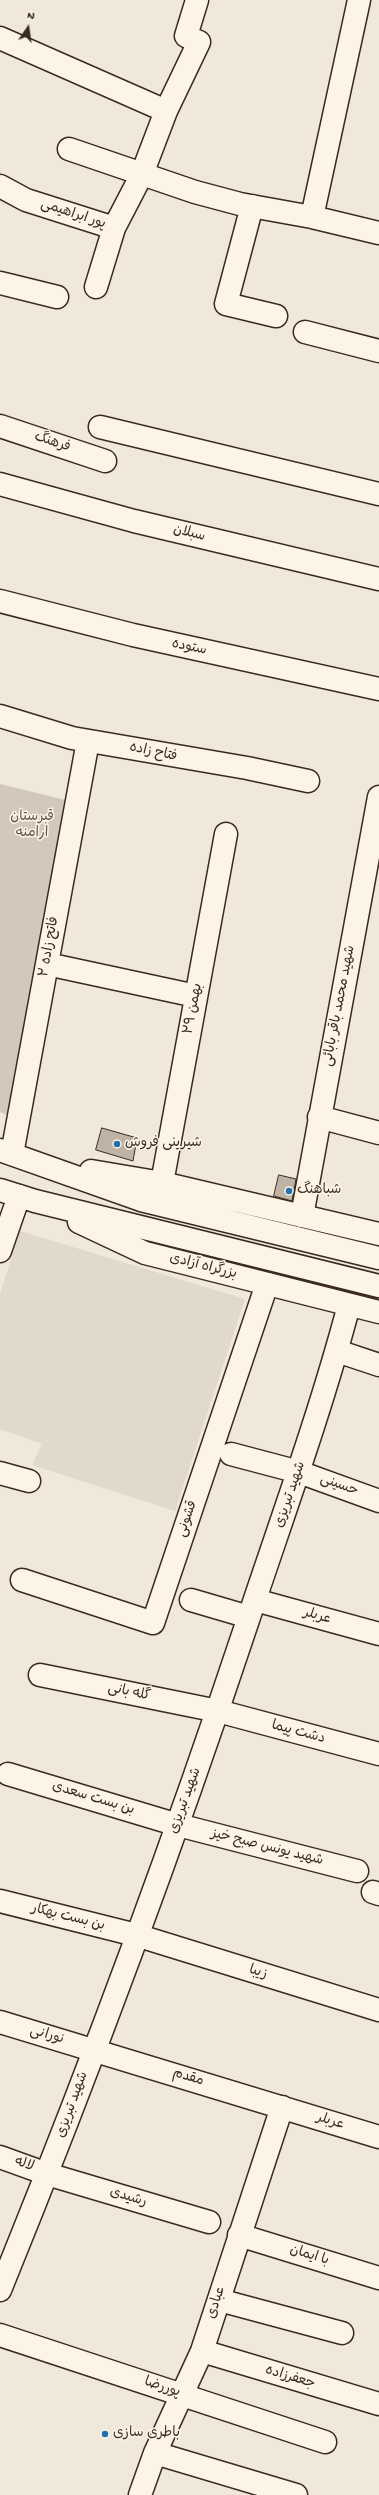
<!DOCTYPE html>
<meta charset="utf-8">
<style>
body{margin:0}
#map{position:relative;width:379px;height:2495px;overflow:hidden;background:#f0e9d9;font-family:"Gochi Hand",sans-serif}
canvas{display:block}
.north{position:absolute;left:8px;top:8px;width:40px;height:40px;-webkit-text-stroke:3px #fcf5e5;paint-order:stroke;rotate:13deg;font-size:11px;font-weight:700;line-height:16px;text-align:center;color:#3b2a1e}
.north::after{content:'';display:block;margin:auto;width:14px;height:18px;background:#3b2a1e;clip-path:polygon(50% 0,100% 100%,50% 72%,0 100%)}
</style>
<div id="map">
<canvas width="379" height="2495"></canvas>
<div class="north">N</div>
</div>
<script>
const context = document.querySelector('canvas').getContext('2d');
context.lineJoin = 'round';
function paint(path, color) {
  context.fillStyle = color;
  context.fill(path, 'evenodd');
}
function strokePath(path, color, width, dash) {
  context.strokeStyle = color;
  context.lineWidth = width;
  context.lineCap = dash ? 'butt' : 'round';
  context.setLineDash(dash || []);
  context.stroke(path);
}
function drawText(font, color, halo, rows, align = 'center') {
  context.font = font + ' "Gochi Hand","Playpen Sans Arabic",sans-serif';
  context.lineWidth = 3;
  context.setLineDash([]);
  context.textBaseline = 'middle';
  context.strokeStyle = halo;
  context.fillStyle = color;
  for (const [text, x, y, turn = 0] of rows) {
    context.save();
    context.translate(x, y);
    context.rotate((+turn || 0) * Math.PI / 180);
    context.textAlign = isNaN(turn) ? turn : align;
    if (halo) context.strokeText(text, 0, 0);
    context.fillText(text, 0, 0);
    context.restore();
  }
}
paint(new Path2D(`
 M20,1231L245,1299L175,1511L32,1465L42,1444L0,1429V1294Z`), '#e1d9c9');
paint(new Path2D(`
 M0,784L70,801L7,1115L0,1112Z`), '#d2c9ba');
const building = new Path2D(`
 M102,1128L137,1138L133,1161L96,1150Z
 M279,1175L296,1179L292,1201L274,1196Z`);
paint(building, '#beb3a4');
strokePath(building, '#3b2a1e', 1);
const minor = new Path2D(`
 M0,38L166,111
 M69,149L195,192L240,204L312,217L359,0
 M0,186L26,200L114,228
 M252,206L226,304L276,316
 M312,217L379,233
 M0,283L57,297
 M96,287L114,228L142,174L166,111L199,42L186,36L197,0
 M305,332L379,351
 M0,426L105,461
 M100,427L379,494
 M0,484L134,521L379,579
 M0,601L133,635L379,689
 M0,716L72,738L247,768L308,781
 M47,964L196,996
 M319,1117L379,1133
 M12,1154L88,741
 M162,1183L226,834
 M302,1216L379,797
 M0,1251L19,1196
 M337,1351L379,1365
 M231,1454L299,1472L379,1501
 M0,1473L29,1481
 M22,1580L153,1623L267,1284
 M191,1600L249,1617
 M255,1600L379,1634
 M40,1675L218,1711L379,1754
 M8,1774L178,1825L357,1871
 M373,1892L379,1894
 M0,1901L136,1935L379,2010
 M0,2022L379,2137
 M0,2157L47,2174L209,2222
 M239,2235L379,2278
 M0,2290C90,2069 173,1845 248,1620C283,1515 321,1411 349,1305
 M219,2300L342,2333
 M0,2335L325,2442
 M202,2351L379,2404
 M155,2453L296,2495
 M140,2495L155,2453L202,2351L282,2107`);
const highway = new Path2D(`
 M0,1150L141,1200L379,1258
 M91,1171L162,1183L379,1234
 M0,1190L35,1201L379,1286
 M79,1222L145,1253L379,1312`);
strokePath(minor, '#3b2a1e', 25);
strokePath(highway, '#3b2a1e', 25);
strokePath(minor, '#fcf5e5', 22);
strokePath(highway, '#fcf5e5', 22);
for (const [x, y, r, color] of [
 [117,1144,4,"#1f6fb2"],
 [289,1191,4,"#1f6fb2"],
 [105,2434,4,"#1f6fb2"]
]) {
  const dot = new Path2D();
  dot.arc(x, y, r, 0, 2 * Math.PI);
  context.fillStyle = color;
  context.fill(dot);
  strokePath(dot, '#fcf5e5', 1.5);
}
drawText('14px', '#3b2a1e', '#fcf5e5', [
 ["پور ابراهیمی",73,215,18],
 ["فرهنگ",52,443,18],
 ["سبلان",189,534,14],
 ["ستوده",189,648,12],
 ["فتاح زاده",153,753,12],
 ["فاتح زاده ۲",50,947,-80],
 ["شهید محمد باقر بابائی",340,1006,-79],
 ["۲۹ بهمن",194,1009,-79],
 ["بزرگراه آزادی",203,1267,14],
 ["حسینی",339,1486,20],
 ["شهید تبریزی",291,1495,-71],
 ["قشونی",188,1519,-71],
 ["عربلر",317,1617,16],
 ["گله بانی",129,1693,12],
 ["دشت پیما",298,1733,15],
 ["بن بست سعدی",93,1799,17],
 ["شهید تبریزی",186,1801,-70],
 ["شهید یونس صبح خیز",267,1848,14],
 ["بن بست بهکار",68,1918,14],
 ["زیبا",258,1973,17],
 ["نورانی",47,2036,16],
 ["مقدم",188,2078,17],
 ["شهید تبریزی",73,2105,-70],
 ["عربلر",330,2122,17],
 ["لاله",24,2165,20],
 ["رشیدی",128,2198,17],
 ["با ایمان",309,2256,17],
 ["عبادی",217,2303,-72],
 ["جعفرزاده",290,2378,17],
 ["پوررضا",162,2388,18]
]);
drawText('14px', '#615245', '#fcf5e5', [
 ["قبرستان",32,818],
 ["ارامنه",32,834]
]);
drawText('14px', '#3b2a1e', '#fcf5e5', [
 ["شیرینی فروش",125,1144],
 ["شباهنگ",297,1191],
 ["باطری سازی",113,2434]
], 'left');
</script>
